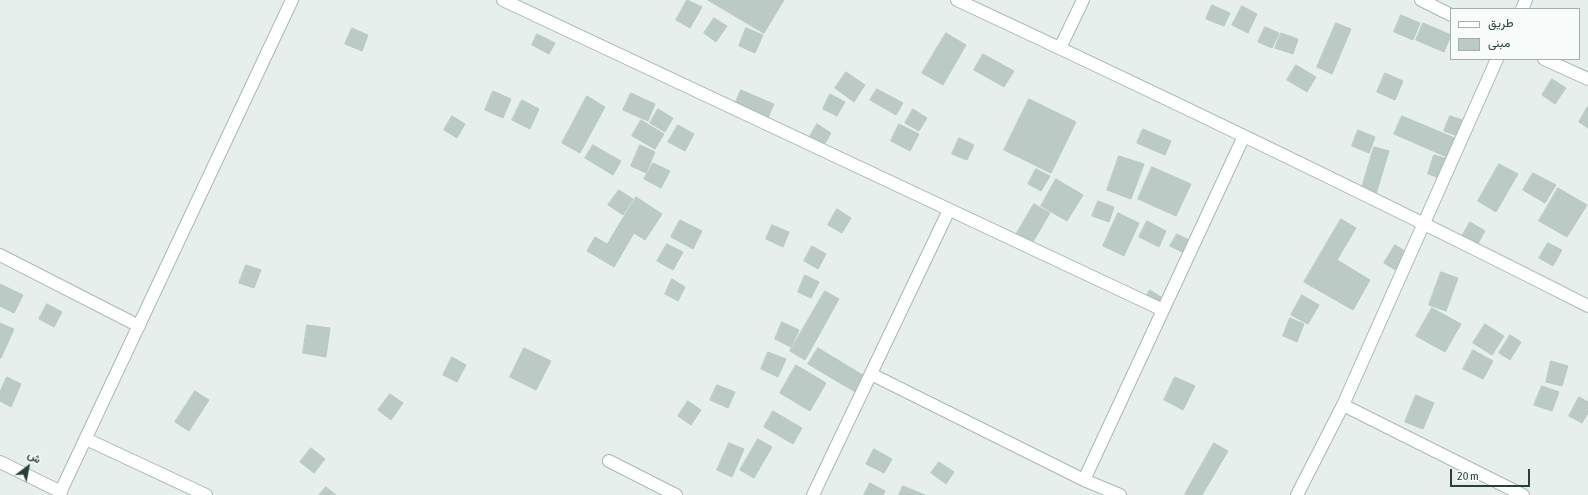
<!DOCTYPE html>
<meta charset="utf-8">
<style>
body{margin:0}
#map{position:relative;width:1588px;height:495px;overflow:hidden;background:#e6efeb;font-family:"Asap Condensed",Vazirmatn,sans-serif}
canvas{display:block}
.legend{position:absolute;left:1450px;top:8px;width:130px;height:52px;box-sizing:border-box;background:#f7fbf9;border:1px solid #a3b1ad;margin:0;padding:5px 7px;list-style:none;font-size:12px;color:#24423a}
.legend li{display:flex;align-items:center;gap:8px;height:20px}
.legend b{width:20px;border:1px solid #a3b1ad}
.north{position:absolute;left:8px;top:447px;width:40px;height:40px;-webkit-text-stroke:3px #f7fbf9;paint-order:stroke;rotate:32deg;font-size:11px;font-weight:700;line-height:16px;text-align:center;color:#24423a}
.north::after{content:'';display:block;margin:auto;width:14px;height:18px;background:#24423a;clip-path:polygon(50% 0,100% 100%,50% 72%,0 100%)}
.scale{position:absolute;left:1450px;top:469px;width:80px;height:18px;box-sizing:border-box;border:2px solid #24423a;border-top:0;padding-left:5px;font-size:12px;line-height:14px;white-space:nowrap;color:#24423a;-webkit-text-stroke:3px #f7fbf9;paint-order:stroke}
</style>
<div id="map">
<canvas width="1588" height="495"></canvas>
<ul class="legend">
<li><b style="height:5px;background:#fff"></b>طريق</li>
<li><b style="height:11px;background:#bbcac4"></b>مبنى</li>
</ul>
<div class="north">ش</div>
<div class="scale">20 m</div>
</div>
<script>
const context = document.querySelector('canvas').getContext('2d');
context.lineJoin = 'round';
function paint(path, color) {
  context.fillStyle = color;
  context.fill(path, 'evenodd');
}
function strokePath(path, color, width, dash) {
  context.strokeStyle = color;
  context.lineWidth = width;
  context.lineCap = dash ? 'butt' : 'round';
  context.setLineDash(dash || []);
  context.stroke(path);
}
const building = new Path2D(`
 M687,0L702,7L690,28L676,20Z
 M708,0H784L764,33Z
 M1212,5L1230,13L1224,26L1206,19Z
 M1242,6L1257,14L1248,33L1232,25Z
 M1401,15L1420,23L1413,40L1394,32Z
 M714,18L727,26L716,42L704,33Z
 M1336,23L1351,29L1332,74L1317,67Z
 M1423,23L1451,35L1444,52L1416,40Z
 M1265,27L1279,33L1272,48L1258,42Z
 M352,28L368,35L362,51L345,44Z
 M746,28L763,35L755,53L739,46Z
 M946,33L966,45L943,85L922,73Z
 M1281,33L1298,39L1293,54L1275,48Z
 M537,34L555,43L549,54L532,45Z
 M983,54L1014,71L1004,87L974,70Z
 M1296,65L1316,77L1307,92L1287,80Z
 M846,72L865,85L854,102L835,88Z
 M1385,73L1403,81L1395,100L1377,92Z
 M1552,79L1566,88L1555,104L1542,95Z
 M877,89L903,103L896,115L870,100Z
 M741,90L774,104L767,120L734,106Z
 M493,91L511,99L503,118L485,110Z
 M631,93L655,104L648,121L623,110Z
 M830,94L845,102L837,116L823,109Z
 M587,96L605,107L580,153L562,143Z
 M1029,99L1076,122L1051,173L1004,150Z
 M522,100L539,109L530,129L512,120Z
 M1588,106V128L1579,122Z
 M658,109L673,118L665,132L650,123Z
 M913,109L927,118L919,131L905,123Z
 M452,116L465,124L457,138L444,130Z
 M1402,116L1457,139L1449,158L1394,134Z
 M1450,116L1469,122L1463,138L1444,131Z
 M641,120L664,134L655,149L632,136Z
 M817,124L831,133L823,147L809,138Z
 M899,124L919,134L910,151L891,141Z
 M678,125L694,134L685,151L668,142Z
 M1143,129L1171,141L1165,155L1137,143Z
 M1358,130L1375,137L1369,153L1352,146Z
 M959,138L974,145L967,160L952,154Z
 M593,145L621,161L613,175L585,158Z
 M640,145L655,152L646,173L631,166Z
 M1374,147L1389,151L1376,194L1361,191Z
 M1434,155L1451,160L1445,180L1428,174Z
 M1119,156L1144,164L1131,199L1107,190Z
 M653,163L670,171L661,188L644,179Z
 M1499,164L1518,174L1496,212L1478,201Z
 M1152,167L1191,184L1176,216L1138,199Z
 M1036,169L1050,176L1041,191L1028,184Z
 M1533,173L1556,185L1545,203L1523,190Z
 M1056,179L1083,195L1067,221L1041,206Z
 M1558,188L1587,205L1567,237L1539,221Z
 M619,190L633,199L623,215L608,205Z
 M636,197L662,214L645,240L634,233L614,267L587,251L595,237L607,244Z
 M1098,201L1114,207L1109,222L1092,216Z
 M1034,204L1050,213L1027,252L1011,243Z
 M837,209L851,218L842,233L828,225Z
 M1118,213L1139,223L1124,256L1103,246Z
 M1341,219L1356,228L1337,260L1370,280L1353,310L1304,282Z
 M680,220L702,231L693,249L671,237Z
 M1147,221L1166,231L1159,247L1139,237Z
 M1470,222L1485,231L1476,247L1461,238Z
 M772,225L789,232L783,247L766,239Z
 M1177,234L1195,243L1188,255L1170,246Z
 M1548,243L1562,250L1553,266L1539,258Z
 M667,244L683,252L673,270L657,261Z
 M1395,245L1413,256L1402,274L1384,263Z
 M812,246L826,254L818,269L804,261Z
 M246,265L261,270L254,288L239,283Z
 M1441,272L1458,278L1446,311L1429,305Z
 M805,275L819,282L811,298L798,292Z
 M672,279L685,287L678,301L665,294Z
 M0,284L23,295L14,313L0,306Z
 M1150,290L1164,299L1156,311L1142,302Z
 M825,291L839,299L805,360L790,351Z
 M1302,295L1319,305L1308,324L1291,315Z
 M47,304L62,312L54,327L39,319Z
 M1432,308L1461,324L1445,352L1416,336Z
 M1290,318L1304,324L1297,342L1283,336Z
 M782,322L799,330L791,347L775,339Z
 M0,323L14,329L1,358H0Z
 M1485,324L1504,336L1492,355L1473,343Z
 M307,325L330,328L326,357L303,353Z
 M1510,335L1521,342L1510,360L1499,353Z
 M524,348L551,361L536,390L510,377Z
 M818,348L866,377L857,393L808,364Z
 M1473,350L1493,361L1483,379L1463,369Z
 M768,352L786,359L778,377L761,369Z
 M452,357L466,365L457,382L443,375Z
 M1551,361L1568,366L1562,386L1546,382Z
 M796,365L826,383L810,411L780,393Z
 M7,377L21,384L11,407L0,401V392Z
 M1175,377L1195,386L1183,410L1164,400Z
 M717,385L735,392L728,408L710,400Z
 M1542,386L1559,392L1552,411L1534,405Z
 M195,391L209,400L189,431L175,422Z
 M390,394L403,403L391,420L378,410Z
 M1416,395L1434,403L1423,429L1405,422Z
 M1579,397L1588,402V413L1582,423L1569,416Z
 M688,401L701,410L691,425L678,416Z
 M773,411L802,428L793,444L764,427Z
 M758,439L772,447L754,478L740,470Z
 M729,443L744,449L732,477L717,470Z
 M1214,443L1228,451L1202,495H1187L1185,494Z
 M311,448L325,459L314,473L300,462Z
 M874,449L892,459L884,473L866,464Z
 M939,462L954,472L946,484L931,473Z
 M870,483L885,491L883,495H864Z
 M903,486L925,495H899Z
 M326,487L336,495H319Z`);
paint(building, '#bbcac4');
strokePath(building, '#b8c9c2', 1);
const street = new Path2D(`
 M503,0L1163,310
 M957,0C1169,99 1379,200 1588,306
 M1421,0L1451,15
 M1522,9L1526,0
 M1060,48L1083,0
 M1544,59L1588,79
 M0,255L139,326
 M871,374L1084,480L1120,495
 M1343,405L1523,495
 M86,439L206,495
 M609,461L676,495
 M0,462L61,492
 M1084,480L1244,136
 M59,495L292,0
 M813,495L949,210
 M1297,495L1343,405L1497,59`);
strokePath(street, '#a8b8b2', 14);
strokePath(street, '#fff', 12);
</script>
